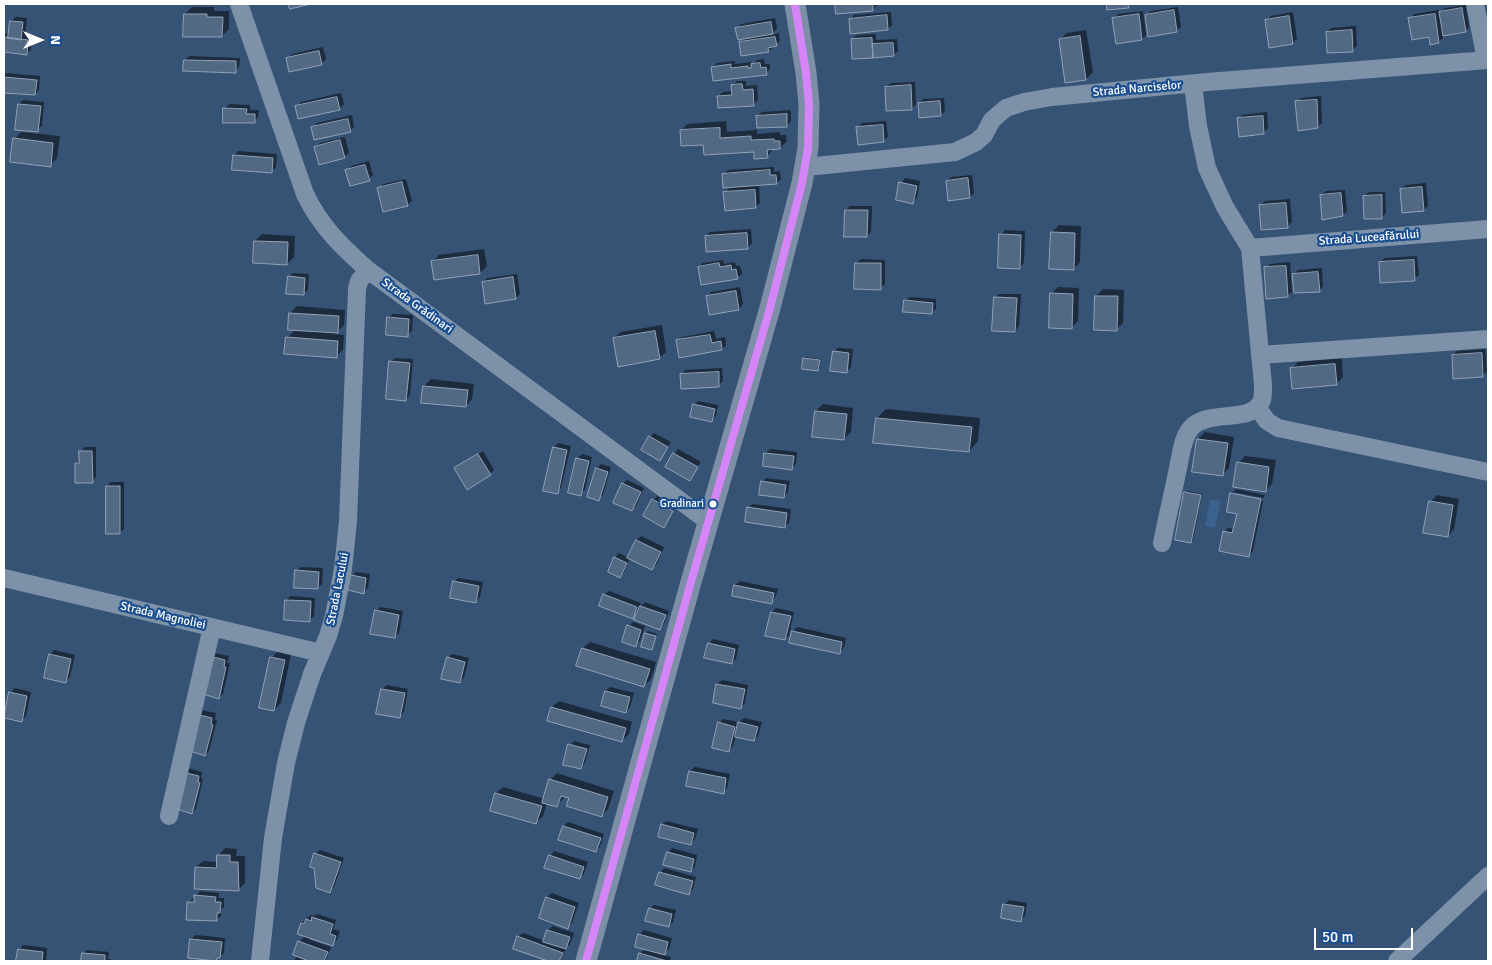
<!DOCTYPE html>
<meta charset="utf-8">
<style>
body{margin:0}
#map{position:relative;width:1492px;height:965px;overflow:hidden;background:#365274;font-family:Signika,sans-serif}
canvas{display:block}
.frame{position:absolute;inset:0;border:5px solid #fff;pointer-events:none}
.north{position:absolute;left:15px;top:15px;width:50px;height:50px;-webkit-text-stroke:4px #1b4f8f;paint-order:stroke;rotate:90deg;font-size:14px;font-weight:700;line-height:20px;text-align:center;color:#fff}
.north::after{content:'';display:block;margin:auto;width:18px;height:22px;background:#fff;clip-path:polygon(50% 0,100% 100%,50% 72%,0 100%)}
.scale{position:absolute;left:1314px;top:928px;width:99px;height:22px;box-sizing:border-box;border:2px solid #fff;border-top:0;padding-left:6px;font-size:15px;line-height:18px;white-space:nowrap;color:#fff;-webkit-text-stroke:4px #1b4f8f;paint-order:stroke}
</style>
<div id="map">
<canvas width="1492" height="965"></canvas>
<div class="frame"></div>
<div class="north">N</div>
<div class="scale">50 m</div>
</div>
<script>
const context = document.querySelector('canvas').getContext('2d');
context.lineJoin = 'round';
function paint(path, color) {
  context.fillStyle = color;
  context.fill(path, 'evenodd');
}
function strokePath(path, color, width, dash) {
  context.strokeStyle = color;
  context.lineWidth = width;
  context.lineCap = dash ? 'butt' : 'round';
  context.setLineDash(dash || []);
  context.stroke(path);
}
function drawText(font, color, halo, rows, align = 'center') {
  context.font = font + ' Signika,sans-serif';
  context.lineWidth = 4.5;
  context.setLineDash([]);
  context.textBaseline = 'middle';
  context.strokeStyle = halo;
  context.fillStyle = color;
  for (const [text, x, y, turn = 0] of rows) {
    context.save();
    context.translate(x, y);
    context.rotate((+turn || 0) * Math.PI / 180);
    context.textAlign = isNaN(turn) ? turn : align;
    if (halo) context.strokeText(text, 0, 0);
    context.fillText(text, 0, 0);
    context.restore();
  }
}
paint(new Path2D(`
 M1210,499L1221,501L1215,528L1205,526Z`), '#3b618d');
paint(new Path2D(`
 M836,4H877V5L873,10L837,13Z
 M1466,5L1469,27L1465,31L1443,34V38L1439,42L1431,43L1430,36L1410,19L1414,14L1439,10V13L1445,8Z
 M192,7H214V11H229V29L222,36L185,14Z
 M1178,7L1181,27L1176,31L1146,15L1151,11Z
 M1143,11L1146,35L1142,39L1113,19L1118,14Z
 M891,12L892,25L888,29L850,20L854,15Z
 M1293,12L1297,39L1292,43L1267,20L1271,16Z
 M16,17L27,18L25,36H32L31,50L26,54L4,51V35L5,33L10,34L11,21Z
 M775,18L777,28L771,35L779,33L780,41L769,51L740,43L746,37L737,29L741,24Z
 M1356,26L1357,46L1353,50L1328,52L1327,32L1331,28Z
 M1086,30L1093,72L1086,79L1060,39L1067,33Z
 M876,34V40L897,39L898,51L894,55L852,39L857,35Z
 M323,47L326,59L322,63L288,58L292,54Z
 M189,56L240,58L239,67L235,71L185,60Z
 M764,59L765,64H770V69L766,74L713,67L717,63L735,61V64L752,62V65L757,60Z
 M4,73L40,76L39,90L35,94L4,92Z
 M737,81H746V86L757,85L758,100L753,105L718,96L723,92L733,91V85Z
 M915,82L916,104L912,109L886,87L891,83Z
 M341,93L344,104L339,109L296,107L301,102Z
 M1321,96L1322,123L1318,127L1296,102L1301,98Z
 M944,98L945,111L941,115L919,104L923,99Z
 M23,100L44,102L42,126L37,130L19,104Z
 M229,104L250,105V110H259L258,117L254,122L224,109Z
 M791,110V121L787,126L757,116L762,112Z
 M1267,112L1268,128L1264,133L1238,119L1242,115Z
 M352,115L354,127L350,131L312,128L317,123Z
 M726,121L727,132L757,130V134L780,132V135H786L787,141L780,148H774L767,157L755,150L704,144L681,130L688,124Z
 M886,121L888,137L883,141L858,127L862,123Z
 M21,132L60,136L57,158L50,165L15,139Z
 M345,137L349,153L344,157L316,147L320,143Z
 M238,151L277,154L276,167L271,172L234,156Z
 M369,161L373,175L369,179L347,171L351,166Z
 M774,167V172L780,171L781,179L777,183L759,184L760,203L756,207L725,193L731,186L724,174L728,170Z
 M972,175L974,193L970,197L947,181L951,177Z
 M905,178L920,181L917,198L913,202L901,183Z
 M406,179L412,201L407,205L379,189L383,184Z
 M1426,183L1428,206L1424,210L1401,189L1406,185Z
 M1345,190L1347,211L1343,215L1321,195L1326,191Z
 M1369,192H1385L1386,213L1382,217L1364,196Z
 M1290,199L1292,222L1288,226L1260,205L1265,201Z
 M850,206H872L871,232L867,236L846,210Z
 M1059,225L1081,226L1080,262L1074,269L1052,232Z
 M751,229L752,243L748,248L706,236L710,232Z
 M1005,230L1025,231L1024,263L1020,267L1001,235Z
 M262,234L295,236L294,257L287,264L255,241Z
 M484,249L487,266L480,273L432,262L439,255Z
 M1417,256L1419,275L1414,279L1380,262L1385,258Z
 M861,259L885,260V284L880,288L856,263Z
 M723,260L724,264L735,262L736,266H740L742,274L737,278L699,267L703,263Z
 M1290,262L1292,292L1287,296L1265,268L1270,264Z
 M1322,268L1323,286L1319,291L1294,274L1298,270Z
 M293,273L309,274L308,290L303,294L289,277Z
 M517,274L520,294L516,298L486,303L483,283L487,278Z
 M740,287L743,304L739,309L707,297L711,292Z
 M1058,287L1079,288L1078,321L1071,328L1051,294Z
 M1103,289L1124,290L1123,323L1116,330L1096,296Z
 M999,294H1021L1019,326L1015,331L995,298Z
 M910,297L936,299V309L931,313L905,301Z
 M297,306L345,310L344,325L335,334L344,335L343,350L336,356L287,338L296,329L290,313Z
 M393,314L413,315L412,331L407,335L388,318Z
 M662,325L666,352L659,358L614,338L621,332Z
 M714,331L716,339L725,337L726,345L722,349L678,341L682,337Z
 M838,348L853,349L851,367L847,371L834,352Z
 M1485,349L1487,371L1482,376L1453,355L1457,351Z
 M806,357L821,359L820,368L818,370L804,359Z
 M395,358L413,359L410,395L406,400L390,362Z
 M1342,358L1343,377L1336,384L1291,369L1298,362Z
 M722,368L723,381L719,385L681,374L686,370Z
 M431,379L474,384L472,399L466,406L424,386Z
 M698,401L718,405L716,416L712,420L694,405Z
 M823,404L853,408L851,432L844,439L816,411Z
 M886,409L980,418L978,441L969,451L877,418Z
 M1205,432L1234,437L1229,468L1222,475L1198,439Z
 M654,433L671,442L660,459L650,437Z
 M558,443L571,446L561,488L557,492L554,447Z
 M85,447H96V477L92,482L76,463L81,459V452Z
 M678,449L701,462L689,480L666,467Z
 M770,449L797,452L796,464L791,469L766,453Z
 M483,451L494,470L490,474L456,468Z
 M582,454L592,457L585,490L580,494L577,459Z
 M1245,456L1276,460L1272,484L1265,491L1238,463Z
 M601,464L611,467L603,495L599,499L597,469Z
 M766,478L790,481L788,492L784,497L762,482Z
 M627,480L644,488L636,506L632,510L623,484Z
 M111,482H124V529L119,533L107,486Z
 M1236,489L1265,495L1264,498L1233,492V495L1263,501L1253,551L1248,556L1224,532L1228,528L1235,529L1238,513L1232,493Z
 M1187,491L1202,494L1193,540L1191,542L1185,493Z
 M1437,495L1459,499L1454,529L1448,536L1430,502Z
 M658,496L676,506L663,526L653,500Z
 M753,504L791,509L789,523L784,527L748,508Z
 M641,536L664,547L657,564L652,568L630,558L624,572L620,576L615,558L619,553L629,558L637,540Z
 M301,567L323,568L322,584L318,588L297,571Z
 M356,572L370,574L368,588L363,592L352,576Z
 M458,578L483,582L480,597L476,602L454,582Z
 M740,581L778,589L775,598L771,602L734,595L735,585Z
 M609,591L641,603L639,608L645,602L669,611L664,624L660,629L639,611L633,617L604,595Z
 M290,596L315,598L314,616L309,621L286,601Z
 M380,607L403,611L399,633L394,637L376,611Z
 M776,608L794,612L789,635L785,639L772,612Z
 M633,622L645,626L640,641L636,645L629,626Z
 M797,627L846,638L844,648L839,653L793,631Z
 M648,631L657,634L652,649L646,633Z
 M713,639L739,645L736,659L732,663L709,644Z
 M590,642L656,662L651,679L644,686L583,648Z
 M54,650L75,655L70,677L66,682L50,655Z
 M278,651L291,654L281,703L274,710L271,658Z
 M214,653L229,656L227,663H230L223,694L218,698L201,692Z
 M452,654L469,658L464,678L460,682L448,658Z
 M722,680L748,685L745,703L741,707L714,702L717,684Z
 M387,685L408,689L404,712L399,717L382,689Z
 M610,687L634,693L630,707L626,712L602,705L606,691Z
 M15,688L31,692L26,716L21,721L5,717L11,692Z
 M559,701L632,722L629,734L622,741L549,720L552,707Z
 M201,710L216,713L215,720H217L209,751L205,755L189,749Z
 M744,718L762,722L758,736L754,740L736,736L733,746L729,751L719,723L723,719L739,722Z
 M574,741L590,745L585,763L581,768L570,745Z
 M695,767L730,774L727,788L723,792L690,771Z
 M188,768L202,772L201,778L203,779L196,809L192,813L175,807Z
 M557,773L614,791L608,809L602,816L564,795L563,799L556,806L547,803L543,816L536,823L496,793L503,787L545,799L550,780Z
 M666,821L698,829L695,839L691,844L662,825Z
 M568,822L604,834L600,847L596,851L564,826Z
 M225,848L237,849L236,856H245V883L238,890L196,867L203,861L218,862L219,855Z
 M672,848L697,855L695,867L690,871L668,853Z
 M320,850L344,858L334,887L330,891L315,854Z
 M554,851L588,862L584,874L580,878L550,856Z
 M664,868L696,877L693,889L689,893L660,873Z
 M200,891L219,893V898H224V907L221,910V916L216,920L189,902L193,898H195Z
 M552,893L579,903L572,923L567,927L540,917L547,897Z
 M1009,900L1027,903L1025,916L1021,920L1005,904Z
 M654,905L676,910L673,922L669,926L650,909Z
 M317,914L336,920L333,929L340,931L337,940L333,945L311,937L310,940L331,947L326,960L293,961L298,956L299,942L305,936L302,923L311,915L315,916Z
 M553,926L574,933L570,944L566,948L560,961H552L515,948L518,937L523,933L545,941L548,930Z
 M644,930L672,938L669,949L663,955L671,957L670,961H638L640,954L646,948L639,935Z
 M196,935L225,938L224,953L216,960L191,939Z
 M23,945L47,948L46,961H17L19,950Z
 M87,950L109,952L108,959H111L110,961H82L83,954Z`), '#0007');
const building = new Path2D(`
 M288,4H311L290,9Z
 M835,4H873V11L836,14Z
 M1107,4H1128L1129,8L1107,10Z
 M1462,8L1466,32L1443,36L1439,12Z
 M1174,10L1177,32L1148,37L1145,15Z
 M184,14H207V17H223L222,37H183Z
 M1139,14L1142,40L1116,44L1112,18Z
 M1435,14L1439,43L1430,45L1429,37L1412,40L1408,18Z
 M887,15L888,30L850,34L849,19Z
 M1289,16L1293,44L1269,48L1265,20Z
 M10,21L23,22L21,40L8,38Z
 M771,22L773,34L738,40L735,28Z
 M1352,30L1353,52L1327,53L1326,32Z
 M1080,36L1086,80L1065,83L1059,39Z
 M4,37L28,40L27,55L4,52Z
 M775,37L777,46L768,48L769,52L741,56L739,42Z
 M872,38L873,58L852,59L851,39Z
 M893,43L894,56L873,58L872,44Z
 M319,51L322,65L289,72L286,58Z
 M184,60L236,61V73L183,71Z
 M760,63L761,68L766,67L767,75L713,81L711,67L731,64V68L748,66V68H751V64Z
 M4,77L37,80L35,95L4,93Z
 M742,84L743,90L753,89L754,106L718,108L717,96L732,95L731,85Z
 M911,85L912,110L886,111L885,87Z
 M337,97L340,110L298,119L295,106Z
 M1317,100L1318,128L1298,131L1295,101Z
 M940,101L941,116L919,118L918,103Z
 M18,104L41,106L38,132L15,130Z
 M223,108L247,109L246,114H255V123H223Z
 M787,114V127L757,128L756,116Z
 M1263,116L1264,134L1239,137L1237,118Z
 M348,119L351,132L314,140L311,127Z
 M883,125L884,142L858,145L856,127Z
 M720,128V138L751,136V140L774,139V141H780V149L767,150L768,158L754,159V152L704,155L703,145L681,146L680,130Z
 M13,138L53,143L51,167L10,162Z
 M340,140L345,158L319,165L314,147Z
 M233,155L273,158L272,173L232,170Z
 M365,165L370,181L350,186L345,170Z
 M770,170V175H776L777,184L723,188L722,174Z
 M968,178L970,198L948,201L946,181Z
 M402,182L408,206L383,212L377,188Z
 M899,182L917,186L913,204L896,200Z
 M1422,187L1424,211L1402,213L1400,189Z
 M755,190L756,208L725,211L723,192Z
 M1341,193L1343,216L1322,220L1320,195Z
 M1382,195V219H1364L1363,196Z
 M1286,203L1288,228L1261,230L1259,205Z
 M845,210H868L867,237H844Z
 M1051,232L1075,233L1074,270L1049,269Z
 M747,233L748,249L706,252L705,236Z
 M999,234L1021,235L1020,269L998,268Z
 M254,241L288,242L287,265L253,263Z
 M478,255L480,274L434,280L431,261Z
 M1414,260L1415,281L1380,283L1379,262Z
 M719,263L720,267L731,265L732,270L736,269L738,279L701,285L698,267Z
 M855,263H881V290L854,289Z
 M1286,266L1288,297L1266,299L1264,267Z
 M1318,272L1320,292L1294,293L1292,274Z
 M288,276L305,278L304,295L286,294Z
 M513,277L516,299L485,304L482,282Z
 M736,291L739,310L709,315L706,296Z
 M1050,293L1073,294L1072,329L1049,328Z
 M1095,296H1118L1117,331L1094,330Z
 M994,297L1017,298L1015,332L992,331Z
 M904,300L933,303L932,314L903,312Z
 M289,313L339,316L338,333L288,330Z
 M387,317L409,319L408,337L386,335Z
 M655,331L660,359L618,367L613,338Z
 M710,335L712,343L721,341L722,350L679,358L676,340Z
 M286,337L338,341L337,358L284,354Z
 M833,351L849,353L847,373L830,371Z
 M1482,353L1483,377L1453,379L1452,355Z
 M803,358L820,360L818,371L802,369Z
 M389,361L410,363L406,401L386,399Z
 M1335,364L1337,385L1292,389L1290,368Z
 M719,372V387L681,389L680,374Z
 M423,386L468,390L466,407L421,403Z
 M693,404L715,409L712,422L690,417Z
 M815,411L847,414L844,440L812,437Z
 M876,418L972,427L969,452L873,443Z
 M649,436L668,447L660,461L641,450Z
 M1197,439L1228,443L1223,476L1192,472Z
 M553,447L567,450L558,494L543,491Z
 M79,451H92L93,483H75V463H79Z
 M673,453L698,467L690,481L665,467Z
 M764,453L794,456L792,470L763,466Z
 M478,454L491,475L467,490L454,468Z
 M576,458L589,461L581,496L568,493Z
 M1237,462L1269,467L1266,492L1233,487Z
 M596,468L608,472L599,501L587,497Z
 M761,481L786,485L784,498L759,495Z
 M622,483L641,492L632,511L613,503Z
 M106,486H120V534H106Z
 M1184,492L1201,495L1191,543L1175,540Z
 M1230,493L1261,499L1249,557L1219,551L1223,531L1232,533L1237,514L1227,512Z
 M652,499L673,511L664,528L643,516Z
 M1429,501L1453,505L1448,537L1423,533Z
 M747,507L787,513L785,528L745,522Z
 M636,540L661,552L652,570L627,558Z
 M614,557L627,563L620,578L608,572Z
 M295,570L319,572L318,589L294,588Z
 M351,575L366,578L364,594L348,590Z
 M453,581L479,586L476,603L450,598Z
 M734,585L774,593L772,604L732,596Z
 M603,594L637,607L633,619L599,606Z
 M285,600L311,601L310,622L284,620Z
 M640,606L666,615L660,630L634,620Z
 M375,610L399,615L395,638L370,634Z
 M771,612L791,616L785,640L765,636Z
 M627,625L641,630L636,647L622,642Z
 M792,631L842,642L840,654L789,643Z
 M645,633L656,636L652,650L641,647Z
 M708,643L735,649L732,664L704,658Z
 M582,648L650,669L644,687L576,666Z
 M49,654L71,659L66,683L44,678Z
 M209,656L225,660L224,667H226L219,699L200,693Z
 M270,657L285,660L274,711L259,708Z
 M447,657L465,662L460,683L441,679Z
 M716,684L745,689L741,709L713,703Z
 M381,689L405,693L400,718L376,714Z
 M605,691L630,697L626,713L601,706Z
 M9,692L27,696L22,722L4,718Z
 M551,707L626,728L622,742L547,721Z
 M196,714L212,718L211,724L213,725L205,756L187,750Z
 M718,722L735,727L729,752L712,748Z
 M738,722L758,727L754,741L735,737Z
 M568,744L587,749L581,769L563,765Z
 M689,771L726,778L724,794L686,786Z
 M182,772L199,776L198,782L200,783L192,814L174,808Z
 M549,779L608,797L602,817L566,806L569,798L561,796L557,807L542,803Z
 M495,793L542,806L536,824L490,811Z
 M661,824L694,833L691,845L658,837Z
 M563,826L601,838L596,852L558,840Z
 M667,852L694,859L691,872L663,865Z
 M314,853L341,862L330,893L316,888L314,868L310,867Z
 M217,855H230V862H238L239,891L194,889L195,867L216,868Z
 M549,855L584,867L580,879L544,868Z
 M659,872L693,881L689,895L655,885Z
 M194,895L216,897L215,902H221L220,913H217V921L186,920L187,902H194Z
 M546,897L575,907L568,929L539,918Z
 M1003,904L1024,907L1021,922L1001,918Z
 M649,908L672,914L669,927L645,921Z
 M312,917L333,924L330,934L336,936L333,946L297,934L301,923L304,924L306,919L311,921Z
 M547,930L570,937L566,949L543,942Z
 M638,934L668,942L665,955L635,947Z
 M517,936L563,953L559,961H548L513,949Z
 M190,939L222,942L220,958H217L216,961L188,958Z
 M298,941L328,952L324,961H309L293,955Z
 M18,949L43,952L42,961H16Z
 M82,953L105,955V961H81Z
 M639,953L667,961H637Z`);
paint(building, '#526984');
strokePath(building, '#92a2b6', 1);
strokePath(new Path2D(`
 M239,4L305,194C321,227 341,246 368,270L709,522
 M1475,4L1486,60
 M806,167L955,152L976,142L984,135L992,120L1006,108L1024,102L1052,97L1207,82L1488,60
 M1250,248L1488,229
 M1260,355L1488,339
 M1257,407L1267,421L1278,428L1488,472
 M1162,543C1167,518 1173,493 1178,468C1181,455 1182,438 1191,428C1209,408 1253,425 1262,400C1263,396 1263,389 1263,385L1250,248L1225,207L1207,168L1198,126L1193,84
 M4,578L321,653
 M169,816L212,627
 M260,961L273,838L286,763L296,723L312,674L328,636L334,616L343,569L348,521L357,289L359,281L368,270
 M1397,961L1488,876`), '#7d92a8', 18);
strokePath(new Path2D(`
 M586,961L691,582L770,308L802,183L808,148L809,104L806,73L795,4`), '#7d8ea7', 21);
strokePath(new Path2D(`
 M586,961L691,582L770,308L802,183L808,148L809,104L806,73L795,4`), '#d685f9', 8);
for (const [x, y, r, color] of [
 [713,504,4.5,"#fff"]
]) {
  const dot = new Path2D();
  dot.arc(x, y, r, 0, 2 * Math.PI);
  context.fillStyle = color;
  context.fill(dot);
  strokePath(dot, '#1b4f8f', 2);
}
drawText('11px', '#fff', '#1b4f8f', [
 ["Gradinari",704,504]
], 'right');
drawText('12px', '#fff', '#1b4f8f', [
 ["Strada Narciselor",1137,89,-5],
 ["Strada Luceafărului",1369,238,-4],
 ["Strada Grădinari",417,306,36],
 ["Strada Lacului",338,589,-79],
 ["Strada Magnoliei",163,616,13]
]);
</script>
